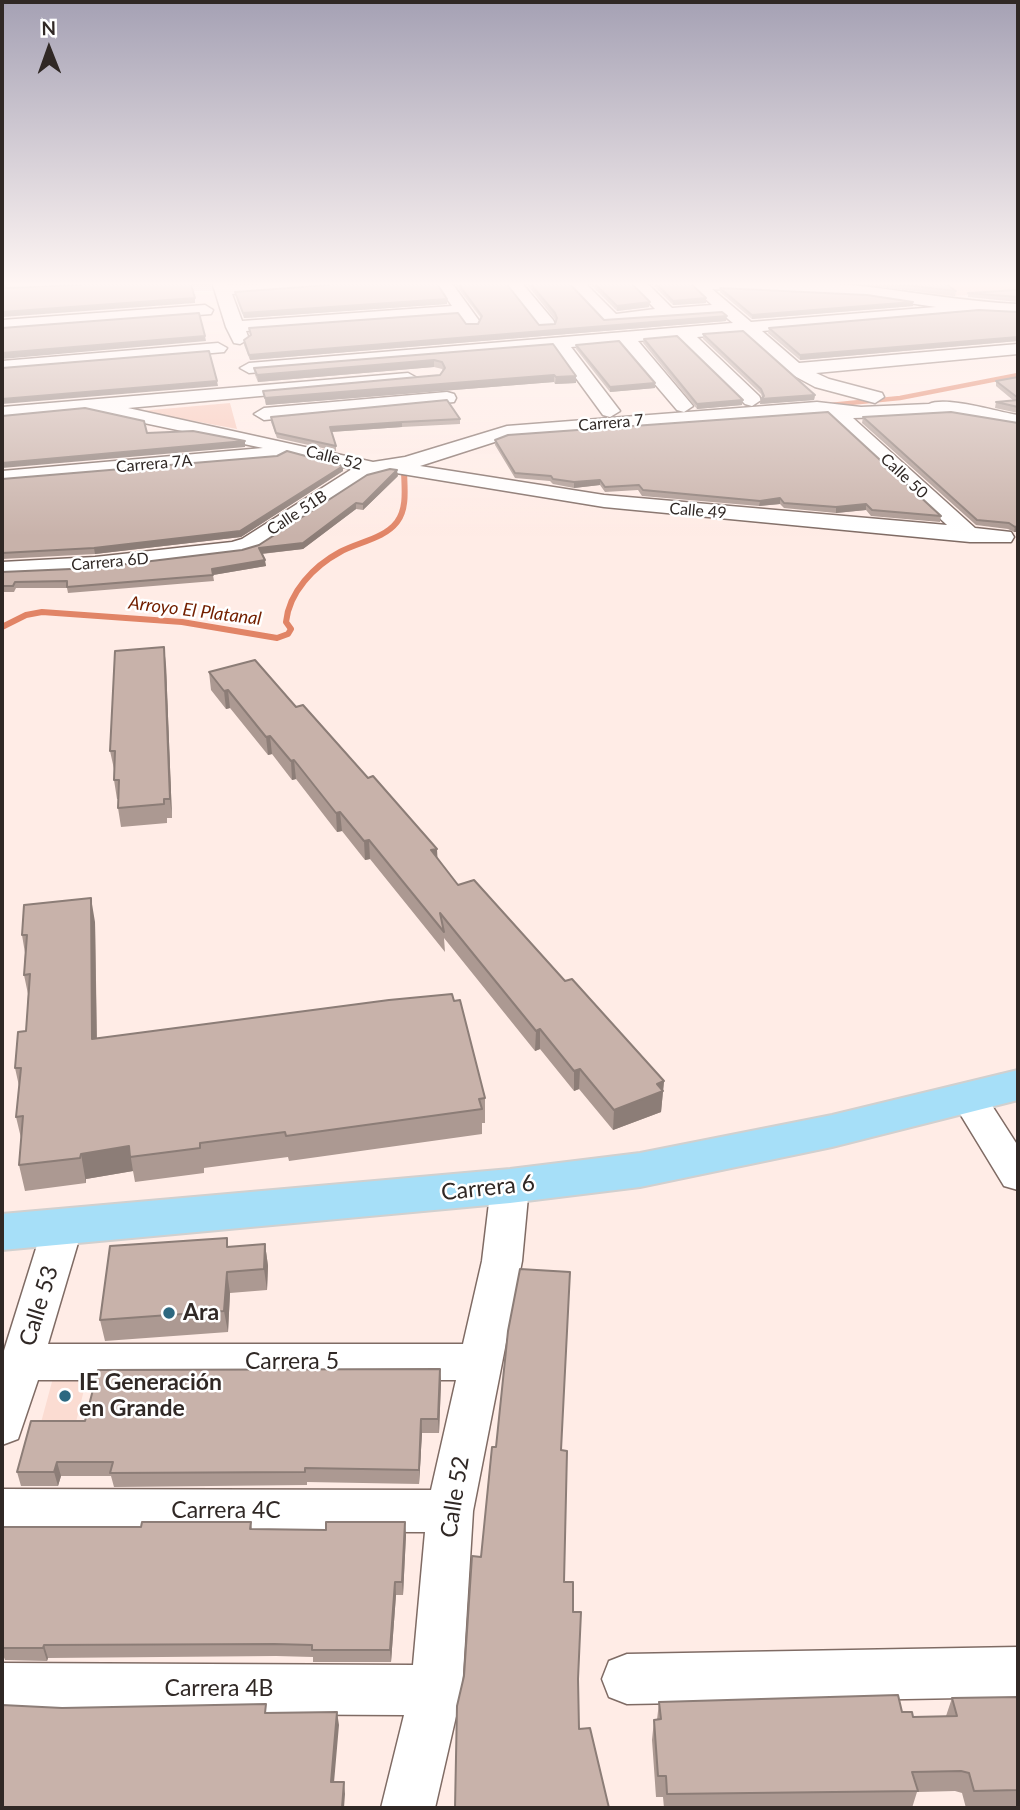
<!DOCTYPE html>
<meta charset="utf-8">
<style>
body{margin:0}
#map{position:relative;width:1020px;height:1810px;overflow:hidden;background:#ffece6;font-family:Lato,sans-serif}
canvas{display:block}
.frame{position:absolute;inset:0;border:4px solid #302825;pointer-events:none}
.north{position:absolute;left:14px;top:14px;width:70px;height:70px;-webkit-text-stroke:5px #fff;paint-order:stroke;rotate:359deg;font-size:19px;font-weight:700;line-height:28px;text-align:center;color:#302825}
.north::after{content:'';display:block;margin:auto;width:24px;height:32px;background:#302825;clip-path:polygon(50% 0,100% 100%,50% 72%,0 100%)}
</style>
<div id="map">
<canvas width="1020" height="1810"></canvas>
<div class="frame"></div>
<div class="north">N</div>
</div>
<script>
const context = document.querySelector('canvas').getContext('2d');
context.lineJoin = 'round';
function paint(path, color) {
  context.fillStyle = color;
  context.fill(path, 'evenodd');
}
function strokePath(path, color, width, dash) {
  context.strokeStyle = color;
  context.lineWidth = width;
  context.lineCap = dash ? 'butt' : 'round';
  context.setLineDash(dash || []);
  context.stroke(path);
}
function drawText(font, color, halo, rows, align = 'center') {
  context.font = font + ' Lato,sans-serif';
  context.lineWidth = 5;
  context.setLineDash([]);
  context.textBaseline = 'middle';
  context.strokeStyle = halo;
  context.fillStyle = color;
  for (const [text, x, y, turn = 0] of rows) {
    context.save();
    context.translate(x, y);
    context.rotate((+turn || 0) * Math.PI / 180);
    context.textAlign = isNaN(turn) ? turn : align;
    if (halo) context.strokeText(text, 0, 0);
    context.fillText(text, 0, 0);
    context.restore();
  }
}
paint(new Path2D(`
 M53,1378H87L74,1430H39Z`), '#fbdcd2');
paint(new Path2D(`
 M908,282H1018V293L928,297Z
 M230,403L237,429L140,411Z`), '#f8c8b9');
strokePath(new Path2D(`
 M830,405L900,398L1018,375`), '#e18466', 4.5);
strokePath(new Path2D(`
 M2,627L26,615L42,612L182,622L277,638L288,634L291,629L286,622C289,592 314,566 340,552C358,542 384,539 397,522C408,508 404,485 404,469`), '#e18466', 6);
const minor = new Path2D(`
 M12,282H90L82,287L7,290L5,287Z
 M212,282H228L229,285L337,282L329,287L232,294L242,321L452,306L435,282H451L480,322L478,326H466L459,315L246,331L249,339L240,344L234,343L226,327Z
 M504,282H521L553,320L555,324L553,328H541Z
 M567,282H584L616,314L655,309L629,282H646L672,308L712,305L687,282C748,282 809,280 869,287C919,293 968,302 1018,304V314L978,312L762,331L799,363L1018,344V354L816,373L829,379L882,393L884,397L875,403L815,387L789,373L743,333L697,337L759,396L761,400L752,406L745,404L678,338L638,341L693,406L684,412L677,410L620,343L571,347L620,411L610,417L603,415L554,348L249,373L240,368L249,363L733,323L722,314L610,323L604,322ZM712,289L867,297L936,307L751,322Z
 M205,305L213,310L211,314L2,330V320Z
 M218,343L227,348L224,352L2,371V361Z
 M408,373L417,378L414,382L128,408L373,462L405,457L507,426L817,402L861,407L929,404C946,396 998,412 1018,415V427L950,415L853,418L975,528L1011,532L1014,537L1011,542H970L604,507L390,472L366,478L258,549L242,554L95,571L2,576V562L95,557L232,542L242,539L352,469L287,454L277,459L2,483V471L263,448L87,411L2,419V407ZM817,414L829,415L947,525L604,495L420,466L507,438Z
 M447,392L454,394L456,398L454,402L264,420L254,414L264,408Z
 M969,1086L982,1090L1018,1146V1190L1004,1186L951,1099L956,1090Z
 M510,1172L524,1176L529,1186L522,1261L473,1511L462,1690L435,1808H381L404,1715L2,1713V1663L413,1665L425,1532L2,1531V1489L431,1490L456,1380H38L18,1439L2,1445V1357L43,1226L49,1215L63,1211L77,1215L83,1226L48,1344H463L482,1261L491,1186L496,1176Z
 M1018,1647V1697L627,1704L609,1697L602,1679L609,1661L627,1654Z`);
const major = new Path2D(`
 M1018,1070V1100L832,1147L640,1187L510,1203L2,1250V1214L510,1169L640,1153L832,1115Z`);
strokePath(minor, '#7f6b64', 3);
strokePath(major, '#d1d0cf', 4);
paint(minor, '#fff');
paint(major, '#a6dff8');
paint(new Path2D(`
 M453,282H505L539,325L555,324L556,321L525,282H568L604,320L726,321L250,360L244,345V340L250,335L249,328L478,324L481,318Z
 M588,282H630L649,307L617,311Z
 M650,282H689L706,303L673,305Z
 M839,282H943L956,291L955,296Z
 M329,285L447,304L244,318L236,296L235,292Z
 M720,288L913,306L752,319L720,292Z
 M1018,290V302L968,297V293Z
 M1018,312V342V341L800,360L768,333L769,328Z
 M703,334L815,395L814,400L760,404L761,399L762,397L761,394L703,339Z
 M644,339L742,405L697,409L643,343Z
 M553,344L576,383L555,384L554,382L266,405L263,391L440,375L443,371L442,369L434,367L258,382L255,375L254,368Z
 M576,345L655,383V388L610,392L576,349Z
 M1018,377V413L995,408L996,402L1014,401L996,386V381Z
 M271,417L460,419V424L402,427L331,432L336,446V451L277,438L271,422Z
 M863,417L1018,423V532H1014L1008,529L976,525L862,423Z
 M495,440L941,516L940,522L871,516L866,510L836,513L784,508L780,504L759,506L642,496L638,490L605,492L600,485L574,488L553,484L550,481L515,478L495,445Z
 M343,471L241,537L95,554L2,559V479Z
 M398,476L363,510L356,509L303,549L262,554L266,566L213,575L214,581L68,593L67,588H16L14,592H2V572L94,568L242,550L259,545Z
 M166,665L172,818H167V823L121,827L118,808V799H117L114,780V769L110,751Z
 M209,672L296,707L438,859L458,885L565,981L664,1081L661,1112L613,1130L579,1089L574,1091L540,1049L535,1051L444,938L445,952L370,859L365,860L342,831L337,832L296,779L292,780L272,754L268,755L230,708L226,709L211,690Z
 M95,922L97,1038L454,1001L485,1098V1123H482V1134L289,1161L288,1157L204,1168V1173L135,1182L133,1171L86,1179V1183L25,1191L19,1165L21,1138L16,1117L19,1086L15,1068L26,1031L28,994L24,975L25,953L22,935Z
 M227,1238L228,1247L265,1244L268,1266L267,1290L230,1293L228,1332L105,1341L100,1320Z
 M440,1369L441,1383L439,1433H422L419,1484L307,1482V1485L114,1487L111,1476H61L58,1486H21L17,1472L85,1421Z
 M251,1522L252,1529L406,1535L403,1595H396L391,1662H313V1657L276,1656L48,1658L47,1661L5,1660L3,1655H2V1527H141Z
 M1018,1697V1808H966L962,1793L955,1791L917,1792L912,1808H664L663,1797H656L652,1740L654,1720H657L659,1702L902,1712L913,1717L946,1716L952,1698Z`), '#ac9992');
paint(new Path2D(`
 M195,298V303L2,317V312Z
 M706,298V303L673,305V301Z
 M447,299V304L244,318L243,313Z
 M650,302L649,307L617,311V306Z
 M913,302V306L752,319V315Z
 M727,316L726,321L250,360L249,355Z
 M205,336L206,341L2,359V353Z
 M1018,337V341L800,360V355Z
 M434,360V367L258,382L257,375Z
 M554,375V382L266,405L265,398Z
 M576,376V383L555,384L556,377Z
 M217,381L218,386L2,404V399Z
 M655,383V388L610,392V387Z
 M815,395L814,400L760,404L761,399Z
 M743,400L742,405L697,409V404Z
 M402,422V427L330,432V427Z
 M245,441V447L2,468V463Z
 M343,466V471L241,537L95,554L94,548Z
 M397,470L398,476L363,510V504Z
 M600,480V485L574,488V482Z
 M780,498V504L759,506L760,501Z
 M356,503V509L303,549L259,554V548Z
 M866,504V510L836,513V507Z
 M1018,526V532H1014L1015,527Z
 M265,560L266,566L213,575L212,569Z
 M164,647L166,665L172,818L170,799Z
 M228,690L230,708L226,709L224,691Z
 M270,736L272,754L268,755L266,737Z
 M294,760L296,779L292,780L291,761Z
 M340,812L342,831L337,832L336,813Z
 M369,840L370,859L365,860L364,841Z
 M437,849L438,868L431,850Z
 M91,898L95,922L97,1064L92,1039Z
 M540,1029V1049L535,1051L536,1031Z
 M580,1069L579,1089L574,1091V1071Z
 M664,1081L661,1112L613,1130L614,1110L657,1084Z
 M129,1146L133,1171L86,1179V1183L81,1154Z
 M265,1244L268,1266L267,1290L264,1269Z
 M227,1272L230,1293L228,1332L224,1311Z
 M440,1369L441,1383L439,1433L438,1419Z
 M421,1419L422,1433L419,1484V1470Z
 M57,1462L61,1476L58,1486L54,1472Z
 M405,1522L406,1535L403,1595L402,1582Z
 M395,1582L396,1595L391,1662L390,1650Z
 M44,1645L48,1658L47,1661L43,1648Z
 M337,1712L339,1725L333,1794L331,1782Z
 M344,1782L345,1794L344,1808H342Z`), '#8c7d77');
const building = new Path2D(`
 M2,282L6,288L81,285L85,282H190L195,298L2,312Z
 M333,282H436L447,299L243,313L235,292L329,285Z
 M457,282H505L539,325L555,324L557,318L555,313L529,282H568L604,320L722,312L727,316L249,355L244,340L251,335L249,328L458,313L466,324H478L482,316Z
 M593,282H630L650,302L617,306Z
 M655,282H689L706,298L673,301Z
 M880,282H943L956,291Z
 M720,288L867,295L913,302L752,315Z
 M1018,290V297L968,293Z
 M979,310L1018,312V337L800,355L769,328Z
 M199,313L205,336L2,353V328Z
 M743,331L815,395L761,399L764,396L761,389L703,334Z
 M677,336L743,400L697,404L644,339Z
 M619,341L655,383L610,387L576,345Z
 M553,344L576,376L556,377L554,375L265,398L263,391L440,375L445,368L442,362L434,360L257,375L254,368Z
 M209,351L217,381L2,399V368Z
 M1018,377V398L996,381Z
 M447,400L460,419L402,422L330,427L336,446L276,433L271,417Z
 M1018,400V407L996,402Z
 M85,408L144,421L147,433L193,431L245,441L2,463V416Z
 M828,412L941,516L872,510L866,504L836,507L784,503L780,498L760,501L643,490L639,485L605,487L600,480L574,482L553,479L551,476L515,473L495,440L508,435Z
 M951,412L1018,423V526L1015,527L1009,523L977,520L863,417Z
 M287,451L343,466L240,531L94,548L2,553V479L277,456Z
 M390,469L397,470L363,504L356,503L303,543L259,548L265,560L212,569L213,575L67,587V581L15,582L13,586H2V572L94,568L242,550L259,545L367,475Z
 M164,647L170,799H164V804L118,808L119,780H114L115,751H110L115,651Z
 M255,660L296,707L303,705L368,778L373,776L437,849L431,850L458,885L474,880L565,981L572,979L664,1081L657,1084L663,1091L614,1110L580,1069L574,1071L540,1029L536,1031L440,913L444,932L369,840L364,841L340,812L336,813L294,760L291,761L270,736L266,737L228,690L224,691L209,672Z
 M91,898L92,1039L389,1000L452,994L454,1001L460,1000L485,1098L479,1099L482,1109L286,1136L285,1132L200,1143V1148L130,1157L129,1146L81,1154L80,1158L19,1165L23,1116L16,1117L21,1068H15L18,1032L26,1031L30,974L24,975L27,935H22L24,905Z
 M227,1238V1247L265,1244L264,1269L227,1272L224,1311L100,1320L110,1246Z
 M520,1269L570,1272L561,1450L567,1451L564,1582H573V1612H581L578,1679L579,1729L590,1728L609,1808H455L457,1706L464,1676L472,1556L481,1557L492,1447H496L508,1331Z
 M440,1369L438,1419H421L419,1470L305,1468V1472L110,1473L113,1462H57L54,1472H17L31,1421H85L98,1370Z
 M142,1522H251L250,1529L326,1530V1522H405L402,1582H395L390,1650H312V1645L274,1644L44,1645L43,1648H2V1527H141Z
 M898,1695L902,1712H912L913,1717L957,1716L952,1698L1018,1697V1790L974,1791L969,1773L961,1771L912,1772L918,1791L667,1794L666,1776H658L654,1720L661,1719L659,1702Z
 M266,1704L265,1713L337,1712L331,1782H344L342,1808H2V1705L62,1708Z`);
paint(building, '#c8b2aa');
strokePath(building, '#8c7d77', 2);
const sky = context.createLinearGradient(0, 0, 0, 536);
sky.addColorStop(0, '#a5a1b4');
sky.addColorStop(0.53, '#fff6f4');
sky.addColorStop(1, '#fff6f400');
context.fillStyle = sky;
context.fillRect(0, 0, 1020, 536);
for (const [x, y, r, color] of [
 [169,1313,7,"#2d6880"],
 [65,1396,7,"#2d6880"]
]) {
  const dot = new Path2D();
  dot.arc(x, y, r, 0, 2 * Math.PI);
  context.fillStyle = color;
  context.fill(dot);
  strokePath(dot, '#fff', 2.5);
}
drawText('16px', '#302825', '#fff', [
 ["Carrera 7",611,423,-5],
 ["Calle 52",334,458,14],
 ["Carrera 7A",154,464,-5],
 ["Calle 50",904,476,43],
 ["Calle 49",698,511,5],
 ["Calle 51B",297,513,-33],
 ["Carrera 6D",110,562,-5]
]);
drawText('italic 18px', '#732000', '#fff', [
 ["Arroyo El Platanal",195,611,7]
]);
drawText('23px', '#302825', '#fff', [
 ["Carrera 6",488,1188,-6],
 ["Calle 53",39,1306,-73],
 ["Carrera 5",292,1362],
 ["Calle 52",455,1497,-81],
 ["Carrera 4C",226,1511],
 ["Carrera 4B",219,1689]
]);
drawText('bold 23px', '#302825', '#fff', [
 ["Ara",183,1313],
 ["IE Generación",79,1383],
 ["en Grande",79,1409]
], 'left');
</script>
